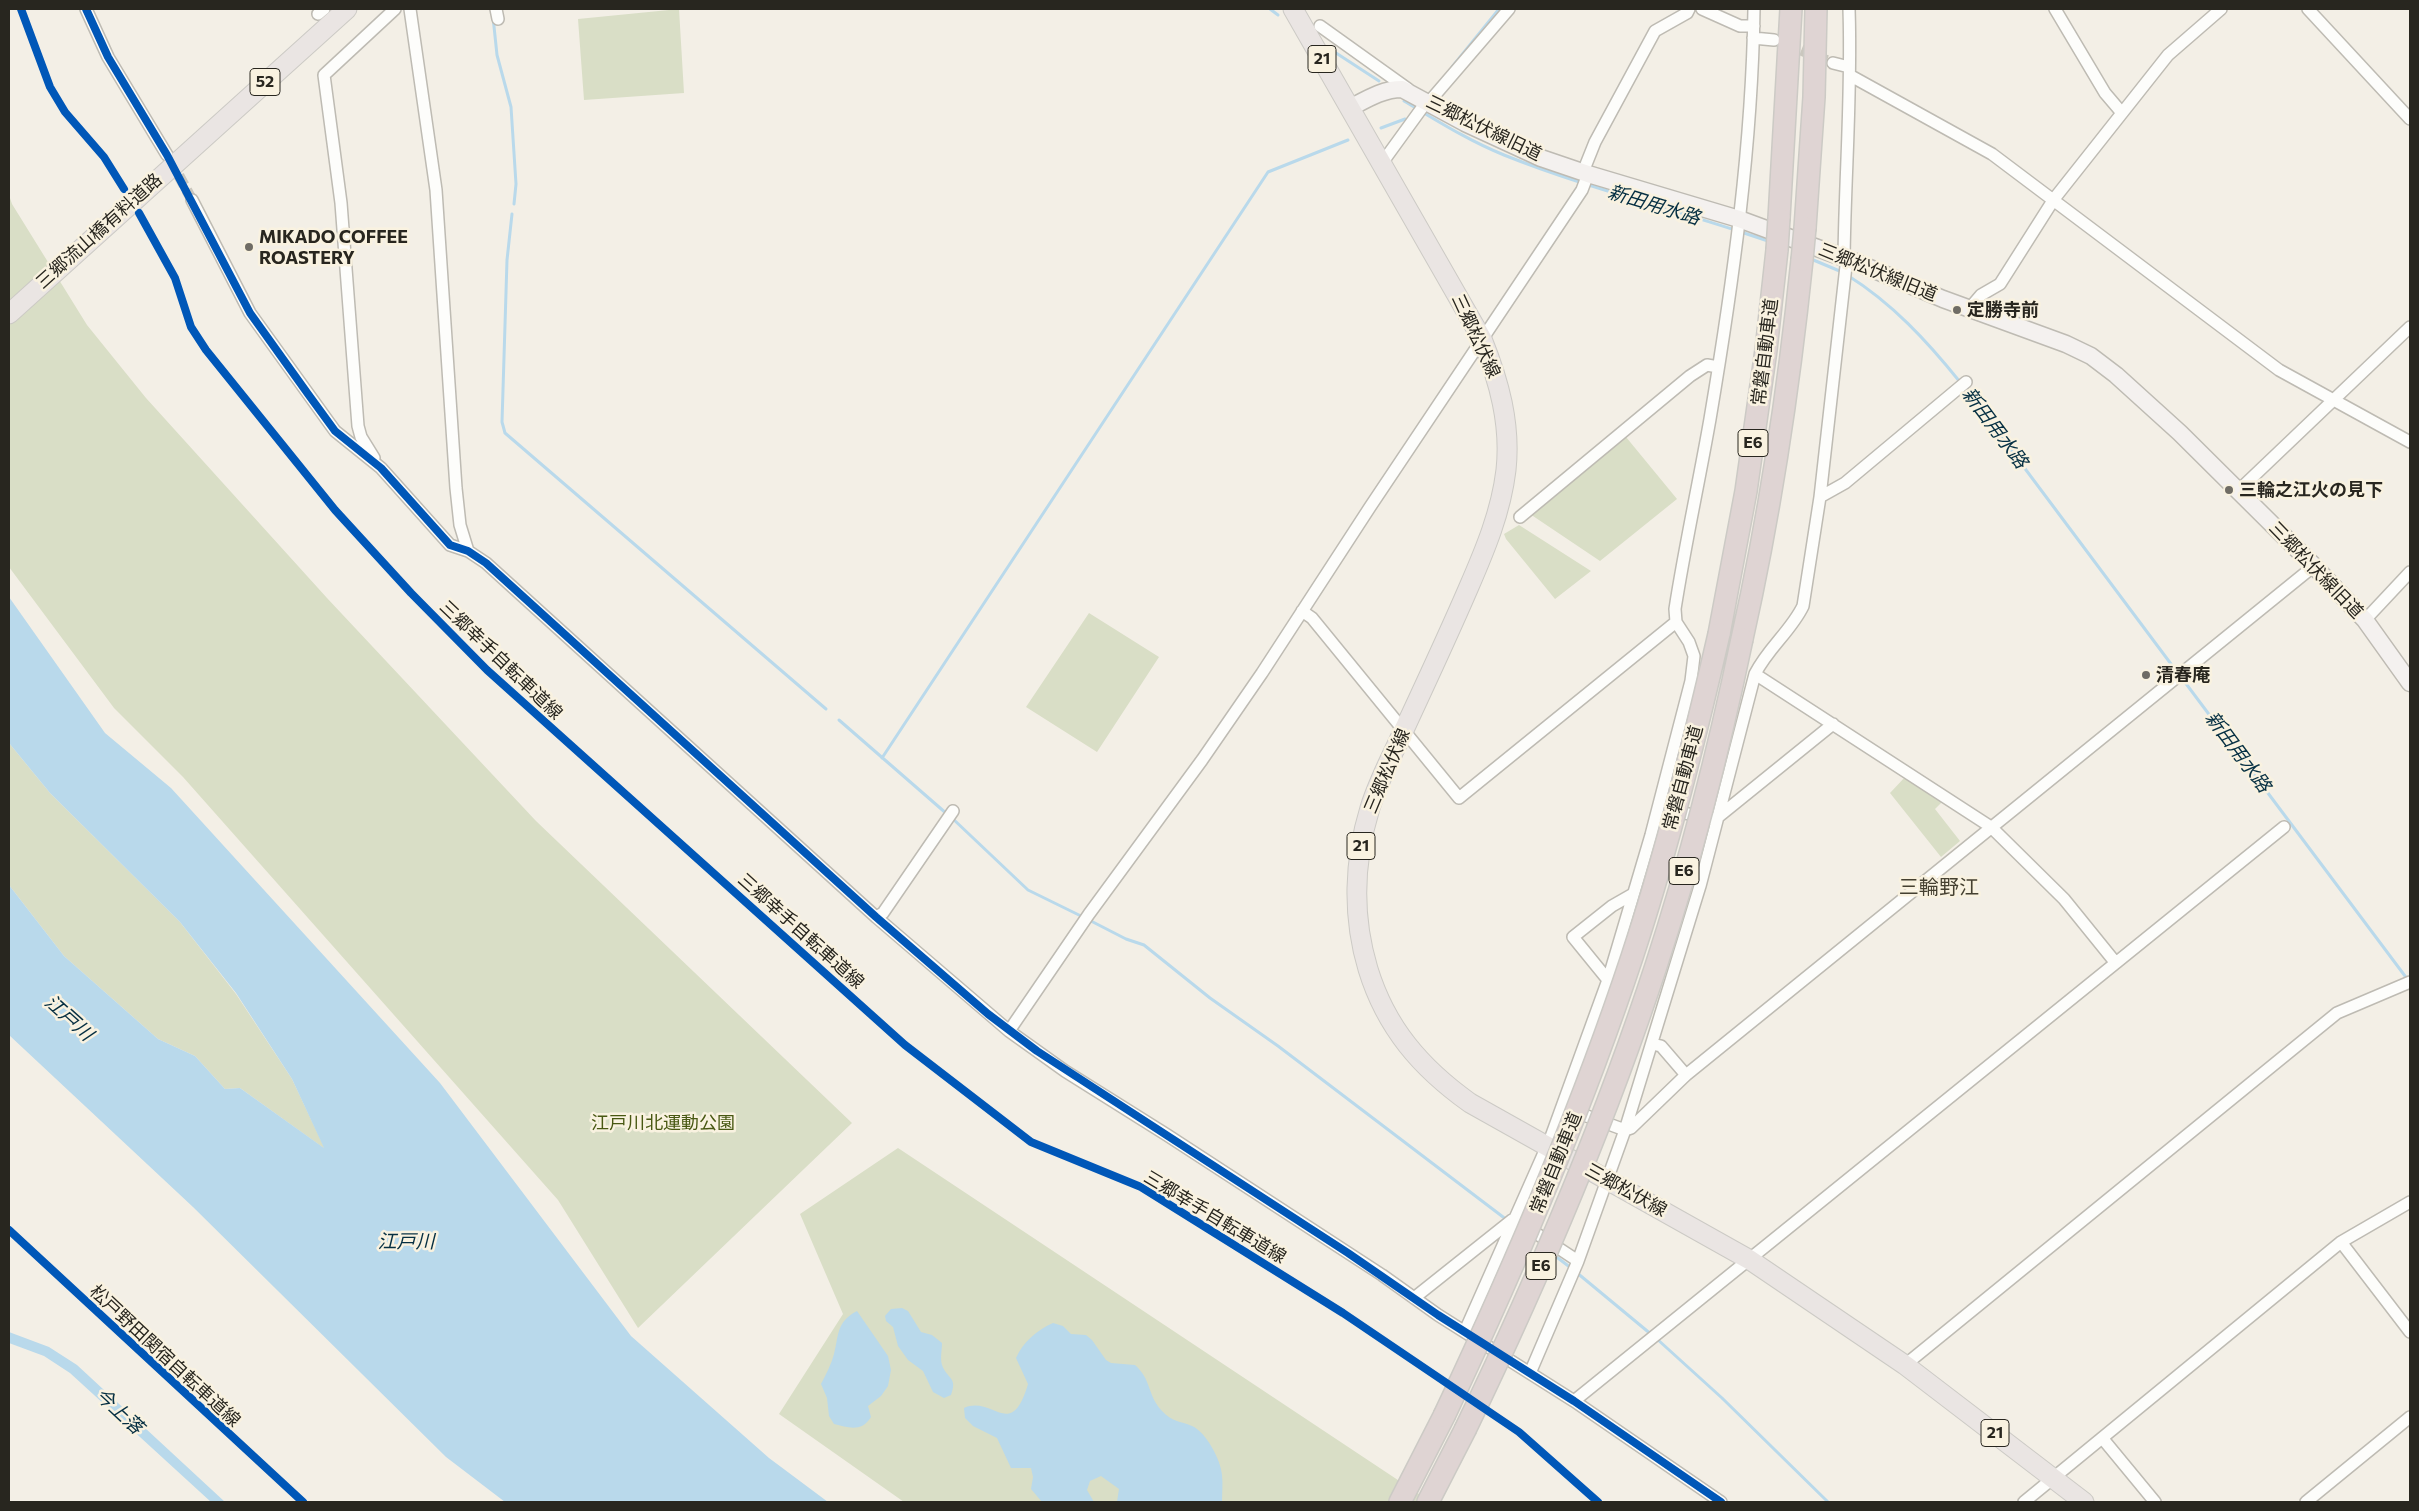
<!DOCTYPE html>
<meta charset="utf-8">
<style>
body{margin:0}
#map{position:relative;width:2419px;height:1511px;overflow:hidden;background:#f3efe6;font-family:Commissioner,sans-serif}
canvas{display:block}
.frame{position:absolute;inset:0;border:10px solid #28261f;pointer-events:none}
</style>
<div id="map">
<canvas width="2419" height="1511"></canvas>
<div class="frame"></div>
</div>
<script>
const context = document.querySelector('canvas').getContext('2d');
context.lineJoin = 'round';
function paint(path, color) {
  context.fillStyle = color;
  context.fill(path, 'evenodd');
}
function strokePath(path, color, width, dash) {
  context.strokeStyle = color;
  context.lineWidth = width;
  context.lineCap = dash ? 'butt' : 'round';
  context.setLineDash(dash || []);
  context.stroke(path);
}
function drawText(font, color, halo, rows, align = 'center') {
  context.font = font + ' Commissioner,"Noto Sans JP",sans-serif';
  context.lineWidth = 5;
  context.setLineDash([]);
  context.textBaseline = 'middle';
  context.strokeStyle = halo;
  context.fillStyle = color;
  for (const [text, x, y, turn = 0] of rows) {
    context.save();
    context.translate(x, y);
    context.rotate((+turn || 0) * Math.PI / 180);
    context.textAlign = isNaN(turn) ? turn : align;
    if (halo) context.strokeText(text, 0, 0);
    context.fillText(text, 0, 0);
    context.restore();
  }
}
paint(new Path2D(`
 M679,9L684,93L584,100L578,19Z
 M9,195L12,204L87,325L146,398L327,598L536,821L852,1123L638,1328L558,1200L183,777L114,708L9,567Z
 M1626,437L1677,499L1600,561L1530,514Z
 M1519,525L1591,571L1555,599L1506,539L1504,534Z
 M1089,613L1159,657L1097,752L1026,707Z
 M9,743L50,793L180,922L236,994L292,1079L325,1149L240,1088L225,1089L195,1056L158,1039L64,956L9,885Z
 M1906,776L1942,802L1935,809L1960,841L1941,857L1890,793Z
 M898,1148L1431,1502H904L779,1414L843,1314L800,1214Z`), '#d9dec6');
paint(new Path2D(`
 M9,597L105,733L171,788L440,1083L631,1336L769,1458L828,1502H505L446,1457L193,1207L9,1035V885L64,956L158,1039L195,1056L225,1089L240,1088L324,1148L292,1079L236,993L180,922L50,793L9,743Z
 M902,1308L908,1311L921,1332L932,1335L942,1343C942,1350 940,1358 942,1365C947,1379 958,1377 951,1395L944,1398L933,1392L923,1371L908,1360L898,1346L893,1327L886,1321L885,1316L891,1309Z
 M857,1311L888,1356L891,1370L888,1386L881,1396L868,1406L871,1417C862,1432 849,1428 834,1424L829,1416L827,1398L821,1384C826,1374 831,1365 834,1354C839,1335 836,1322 857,1311Z
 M1053,1323L1063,1326L1071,1334L1086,1335L1092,1340L1106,1360L1111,1363L1135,1365C1152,1380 1147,1395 1162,1411C1172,1422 1180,1421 1192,1426C1206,1432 1221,1460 1222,1475C1223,1484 1222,1493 1222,1502H1117L1119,1489L1101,1476L1090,1481L1087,1490L1094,1502H1042L1031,1489L1033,1477L1031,1468H1011L997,1438L973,1426L965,1418L964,1408C993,1395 1011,1442 1028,1384L1016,1358C1023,1342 1037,1330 1053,1323Z
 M9,1332L49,1347L77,1365L225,1502H211L70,1373L44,1356L9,1343Z`), '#b9d9eb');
strokePath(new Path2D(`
 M1270,9L1278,15
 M493,17L497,55L511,107L516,184L514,204
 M1333,51L1379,81
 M1452,67L1499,9
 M1404,101C1436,120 1469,141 1504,155C1579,185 1658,205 1735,230
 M1381,128L1405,119
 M512,214L507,260L502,422L505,433L826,709
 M1741,232L1771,242
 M1811,259L1842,272
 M1847,275C1892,303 1927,341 1960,382
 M1964,387L2177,672
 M2181,677L2408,980
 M839,720L947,814
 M882,758L1268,172L1348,140
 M952,818L1028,890L1083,917
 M1089,920L1126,939L1144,945L1210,998L1278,1046L1507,1220
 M1554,1255L1571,1268
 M1576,1272L1652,1335
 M1657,1339L1722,1398L1828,1502`), '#b9d9eb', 3);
strokePath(new Path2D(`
 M1786,44L1833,63
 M171,161L192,200`), '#cac7be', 11, [11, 5.5]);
const street = new Path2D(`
 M86,9L108,57L167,155
 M410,9L436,190L456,488L460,525L468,551
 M496,9L498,19
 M1702,9L1740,26H1754
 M2055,9L2105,93L2122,113
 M2308,9L2410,119
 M318,14L324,9
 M1320,26L1408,89
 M1753,38L1774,40
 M1833,63L1845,66
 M1851,76L1992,154L2279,370L2410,442
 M1429,102L1509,9
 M1382,163L1427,101
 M1583,172L1595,142L1655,31L1687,13L1689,9
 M192,200L250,313L335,431L381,468L450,545L468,551L486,563L876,917L1009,1031L1065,1071L1167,1135L1382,1275L1438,1315L1574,1401L1721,1502
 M1969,309L1981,295L2000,284L2054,199L2168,55L2221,9
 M374,458L361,437L358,426L341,203L324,75L395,9
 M2238,491L2410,327
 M1820,497L1845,483L1966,382
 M1520,517L1690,376L1707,365L1718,367
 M1302,611L1312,618L1459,798L1676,622
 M2365,620L2410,572
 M1755,674L1991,827L2064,899L2115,962
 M1671,810L1711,819L1718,817L1833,724
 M876,917L883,913L953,811
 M1608,980L1573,937L1612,906L1633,894
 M1009,1031L1089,914L1202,760L1262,673L1370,507L1582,190L1588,174
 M1652,1044L1661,1046L1686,1075
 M1573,1111L1625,1130L1631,1128L1686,1075L2314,566
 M1525,1226L1578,1261
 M2341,1242L2410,1332
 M1414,1298L1512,1220
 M1465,1331L1551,1137L1608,980L1651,835L1691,681L1694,656L1689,642L1676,622L1675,609C1685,545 1699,482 1710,419C1733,283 1752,146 1754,9
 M1905,1365L2337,1013L2410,982
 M1530,1373L1578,1261L1625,1130L1700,886L1755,674C1768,648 1791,631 1803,606L1820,497L1846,266L1844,258C1845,174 1852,93 1849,9
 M1574,1401L2284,827
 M2103,1439L2155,1502
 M2024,1502L2341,1242L2410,1202
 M2306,1502L2410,1417`);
const secondary = new Path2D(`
 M1350,108C1367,99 1383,89 1402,89L1465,123L1541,158L1588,174L1739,219L1858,263L1943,299L2066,344L2091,356L2116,375L2180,433L2314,566L2365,620L2410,683`);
const primary = new Path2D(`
 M1293,9L1482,339C1499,381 1511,424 1506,470C1501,512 1485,550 1468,589C1449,633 1429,676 1409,719C1396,748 1379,778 1370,808C1354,860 1352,916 1368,969C1386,1028 1421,1068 1470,1103L1750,1260L1905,1365L2084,1502
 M9,314L347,9`);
const highway = new Path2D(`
 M1779,218L1791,9
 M1805,228L1814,97L1816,9
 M1719,634L1746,491L1766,350L1777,250
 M1742,639C1770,514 1789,387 1802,260
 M1400,1502L1444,1416
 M1428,1502L1465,1430`);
strokePath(street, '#bebbb3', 14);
strokePath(secondary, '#bebbb3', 19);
strokePath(primary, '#cccac5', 21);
strokePath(highway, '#cccac5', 24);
strokePath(street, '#fdfdfb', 11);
strokePath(secondary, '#f4f1ef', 16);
strokePath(primary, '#eae5e3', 19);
strokePath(highway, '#dfd4d3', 21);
const highwayBridge = new Path2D(`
 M1777,250L1779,218
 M1802,260L1805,228
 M1444,1416C1515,1266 1580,1114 1632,957C1667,851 1694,743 1719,634
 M1465,1430C1538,1279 1604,1125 1656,966C1691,859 1719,749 1742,639`);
strokePath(highwayBridge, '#cccac5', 24, []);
strokePath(highwayBridge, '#dfd4d3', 21);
strokePath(new Path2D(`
 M21,9L50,87L65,112L104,157L124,189
 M86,9L108,57L167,155L250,313L308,394L335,431L381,468L450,545L468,551L486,563L876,917L988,1014L1037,1051L1348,1253L1438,1315L1574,1401L1721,1502
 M139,213L175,278L191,327L206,350L335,510L411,593L487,670L905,1045L1031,1142L1141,1187L1343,1313L1519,1432L1598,1502
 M9,1230L303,1502`), '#0057b8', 8);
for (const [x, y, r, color] of [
 [249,247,5,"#6f6c65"],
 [1957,310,5,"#6f6c65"],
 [2229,490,5,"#6f6c65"],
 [2146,675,5,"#6f6c65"]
]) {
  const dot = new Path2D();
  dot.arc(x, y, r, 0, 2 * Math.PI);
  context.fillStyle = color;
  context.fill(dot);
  strokePath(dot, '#f9f2e0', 2);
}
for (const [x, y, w] of [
 [1322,59,28],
 [265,82,30],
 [1753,443,30],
 [1361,846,28],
 [1684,871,30],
 [1541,1266,30],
 [1995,1433,28]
]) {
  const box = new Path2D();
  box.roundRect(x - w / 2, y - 13.5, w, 27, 4);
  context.fillStyle = '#f9f2e0';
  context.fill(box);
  strokePath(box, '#28261f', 1);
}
drawText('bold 16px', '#28261f', null, [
 ["21",1322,59],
 ["52",265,82],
 ["E6",1753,443],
 ["21",1361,846],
 ["E6",1684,871],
 ["E6",1541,1266],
 ["21",1995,1433]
]);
drawText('18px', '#28261f', '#f9f2e0', [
 ["三郷松伏線旧道",1484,128,26],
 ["三郷流山橋有料道路",99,231,-42],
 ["三郷松伏線旧道",1878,272,22],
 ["三郷松伏線",1476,336,65],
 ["常磐自動車道",1765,352,-83],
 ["三郷松伏線旧道",2316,570,46],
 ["三郷幸手自転車道線",501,660,44],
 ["三郷松伏線",1387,771,-67],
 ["常磐自動車道",1683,778,-75],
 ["三郷幸手自転車道線",801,931,42],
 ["常磐自動車道",1556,1163,-68],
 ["三郷松伏線",1626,1190,29],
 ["三郷幸手自転車道線",1215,1217,31],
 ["松戸野田関宿自転車道線",165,1356,43]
]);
drawText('bold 18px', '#28261f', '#f9f2e0', [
 ["MIKADO COFFEE",259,237],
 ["ROASTERY",259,258],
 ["定勝寺前",1967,310],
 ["三輪之江火の見下",2239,490],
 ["清春庵",2156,675]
], 'left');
drawText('18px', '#485812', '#f9f2e0', [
 ["江戸川北運動公園",663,1123]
]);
drawText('italic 19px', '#052f42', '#f9f2e0', [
 ["新田用水路",1654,205,17],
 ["新田用水路",1995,428,53],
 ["新田用水路",2238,752,53],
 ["江戸川",69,1018,42],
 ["江戸川",406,1242],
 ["今上落",119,1411,43]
]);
drawText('20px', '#454031', '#f9f2e0', [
 ["三輪野江",1939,887]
]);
</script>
